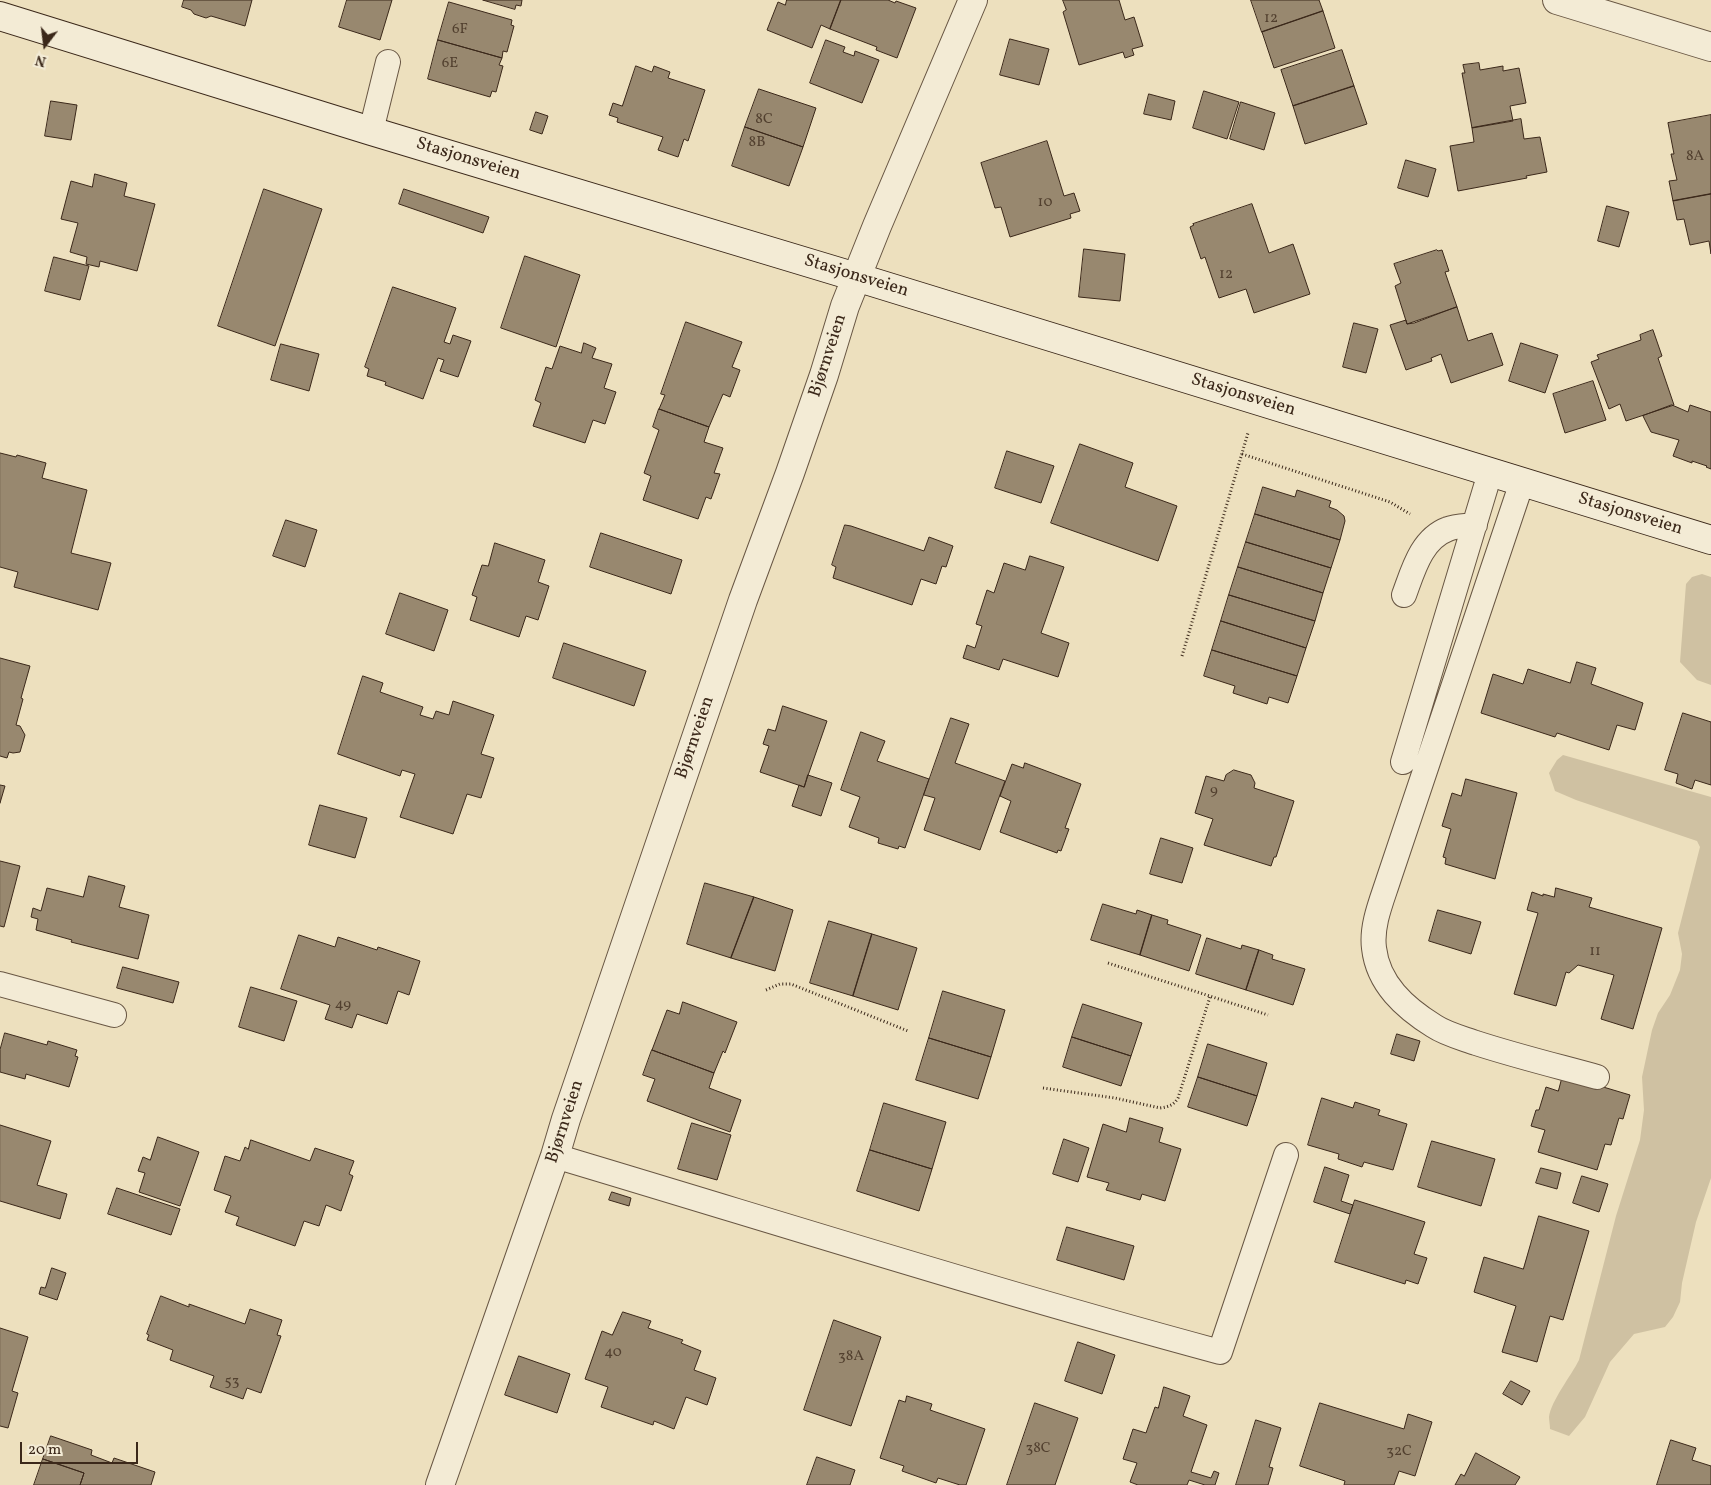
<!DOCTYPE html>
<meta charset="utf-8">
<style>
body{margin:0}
#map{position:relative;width:1711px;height:1485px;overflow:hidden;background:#ede0be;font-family:Vollkorn,serif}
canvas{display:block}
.north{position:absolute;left:20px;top:20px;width:50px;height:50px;-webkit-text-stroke:4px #f3ebd5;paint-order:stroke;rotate:195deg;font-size:14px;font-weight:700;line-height:20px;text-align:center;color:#3b281a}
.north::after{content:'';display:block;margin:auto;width:18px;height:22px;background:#3b281a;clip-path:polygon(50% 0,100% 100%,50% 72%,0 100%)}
.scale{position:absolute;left:20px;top:1442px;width:118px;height:22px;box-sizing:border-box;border:2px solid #3b281a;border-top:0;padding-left:6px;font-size:15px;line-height:18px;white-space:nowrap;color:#3b281a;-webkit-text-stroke:4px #f3ebd5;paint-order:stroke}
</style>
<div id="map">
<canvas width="1711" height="1485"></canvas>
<div class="north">N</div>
<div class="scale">20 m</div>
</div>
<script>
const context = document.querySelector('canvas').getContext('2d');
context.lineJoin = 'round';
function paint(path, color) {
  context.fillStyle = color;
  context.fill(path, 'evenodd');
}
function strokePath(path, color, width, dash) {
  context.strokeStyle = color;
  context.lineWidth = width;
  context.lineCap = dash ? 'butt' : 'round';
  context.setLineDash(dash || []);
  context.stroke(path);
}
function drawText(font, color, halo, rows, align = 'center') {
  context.font = font + ' Vollkorn,serif';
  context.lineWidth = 4.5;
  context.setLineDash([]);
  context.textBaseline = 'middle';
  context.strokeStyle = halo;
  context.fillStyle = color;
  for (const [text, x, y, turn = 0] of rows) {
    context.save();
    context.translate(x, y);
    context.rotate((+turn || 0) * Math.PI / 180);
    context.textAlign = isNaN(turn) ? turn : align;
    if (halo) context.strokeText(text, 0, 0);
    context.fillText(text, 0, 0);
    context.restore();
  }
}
paint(new Path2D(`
 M1702,574L1711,577V685L1697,680L1680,662L1686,584L1692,577Z
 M1563,755L1711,797V1178L1696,1222L1682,1283L1680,1302L1673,1317L1665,1327L1634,1334L1610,1362L1585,1417L1569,1436L1550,1429C1550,1425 1549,1420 1549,1417C1551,1401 1571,1376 1579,1360L1616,1216L1640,1140L1644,1110L1642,1077L1652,1030L1658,1013L1670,995L1680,970L1682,954L1678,933L1700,847L1697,841L1576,800L1555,791L1549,773L1557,760Z`), '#cfc1a2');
const building = new Path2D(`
 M184,0H252L245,26L211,16L206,18L194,14L191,10L182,7Z
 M347,0H392L380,40L339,27Z
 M483,0H522L521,6L516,5L515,9Z
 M787,0H841L830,29L821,25L812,48L767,30L778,2L785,5Z
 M841,0H888L895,3L896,1L916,8L897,58L876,50L877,47L830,29Z
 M1063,0H1119L1125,20L1134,17L1143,46L1132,49L1134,55L1125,58L1123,52L1079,65L1063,12L1066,10Z
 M1251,0H1319L1323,11L1262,32Z
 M449,2L512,20L511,25L514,26L507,52L503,51L502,58L438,40Z
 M1323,11L1335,48L1274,68L1262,32Z
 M1010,39L1049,49L1039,85L1000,75Z
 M438,40L502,58L499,65L503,66L496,92L492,91L490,97L428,79Z
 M826,40L845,47L843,52L854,56L855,51L879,60L862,103L810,83Z
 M1342,50L1354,86L1293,106L1281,70Z
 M1479,63L1480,70L1503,66V71L1519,68L1526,103L1510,106L1513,121L1472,128L1462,73H1465L1463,65Z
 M636,66L652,72L654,66L670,72L668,78L705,90L688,141L684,139L678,157L658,150L663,137L617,122L618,118L609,115L613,103L622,106Z
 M1354,86L1367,124L1305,144L1293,106Z
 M759,89L816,108L803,147L745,127Z
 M1204,91L1239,102L1227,139L1193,128Z
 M1149,94L1175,101L1171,120L1144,114Z
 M51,101L77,105L71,140L45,136Z
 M1241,102L1275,113L1264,150L1230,139Z
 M536,112L548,116L542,134L530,130Z
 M1711,115V194L1673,201L1669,181L1677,180L1671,154H1674L1668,123Z
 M1521,119L1524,139L1540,137L1547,172L1526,176L1527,178L1458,191L1450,146L1474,142L1472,128Z
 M745,127L803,147L789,186L732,166Z
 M1047,141L1064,196L1074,193L1080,211L1070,214L1071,218L1010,237L1001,207L995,208L981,163Z
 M1406,160L1436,169L1428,197L1398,188Z
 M95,174L127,183L124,196L155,204L137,271L100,261L99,267L86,264L87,257L70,252L78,223L61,219L71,181L92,187Z
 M264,189L322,209L275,346L218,326Z
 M404,189L489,217L483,233L399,204Z
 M1711,194V254L1709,241L1690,245L1684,219L1677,220L1673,201Z
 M1252,204L1269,253L1293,244L1310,294L1254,313L1246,289L1219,298L1205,257L1201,259L1190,227L1194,225L1193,224Z
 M1607,206L1629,212L1619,247L1598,241Z
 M1084,249L1125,254L1120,301L1079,297Z
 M1437,250L1438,251L1442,250L1449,271L1445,272L1457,307L1407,324L1395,286L1401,283L1394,264Z
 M525,256L580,275L556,347L501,328Z
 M54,257L89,266L80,300L45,291Z
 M393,287L456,308L444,342L450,344L453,335L471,341L458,377L440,371L444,360L438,358L423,399L385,385L386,382L367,376L369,369L365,367Z
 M1457,307L1468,341L1492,333L1503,365L1451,383L1441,354L1431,358L1432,361L1406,370L1390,325L1406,320L1407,324L1414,323Z
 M686,322L742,342L732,367L740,370L730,397L723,394L709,427L659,409L665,395L661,394Z
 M1354,323L1378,329L1366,373L1343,367Z
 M1653,330L1662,356L1658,358L1674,405L1626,421L1620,404L1609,409L1591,362L1599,359L1597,355L1641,340L1640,335Z
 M584,343L596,348L592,358L612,364L604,388L616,392L605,424L593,420L585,443L533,426L541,403L535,400L546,367L552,369L560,346L581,353Z
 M1521,343L1558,355L1545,393L1509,381Z
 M281,344L319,354L309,391L271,380Z
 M1593,381L1606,420L1565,433L1553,394Z
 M1672,405L1688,412L1690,405L1711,412V469L1706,467L1707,466L1692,461V463L1673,456L1679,440L1651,432L1643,416Z
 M659,409L709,427L704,442L723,448L714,473L720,474L711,499L706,497L698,519L643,500L651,476L644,473L659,430L653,427Z
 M1080,444L1133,463L1125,487L1177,506L1158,561L1051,523Z
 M1007,451L1054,466L1041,503L995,488Z
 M0,453L16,457L17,455L46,463L42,478L87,490L71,553L111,563L98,610L14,587L18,572L0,567Z
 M1263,487L1295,497L1297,490L1331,501L1329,507L1337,510L1344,516L1345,521L1340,540L1255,514Z
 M1255,514L1340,540L1331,568L1246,542Z
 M286,520L317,530L305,567L273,556Z
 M845,525L851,526L924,551L929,537L953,546L946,567L942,566L936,584L921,579L912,605L833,578L836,567L832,565Z
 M601,533L682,560L671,594L590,567Z
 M1246,542L1331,568L1323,593L1238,567Z
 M495,543L545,560L538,582L549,586L538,620L526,616L519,637L470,620L477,597L472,595L482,565L488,566Z
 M1030,556L1064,567L1041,633L1069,643L1058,677L1003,659L999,670L963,658L967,645L975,648L982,626L976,624L987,590L994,593L1004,563L1025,570Z
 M1238,567L1323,593L1315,621L1229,595Z
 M400,593L448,610L434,651L386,634Z
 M1229,595L1315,621L1306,648L1221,621Z
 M1221,621L1306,648L1297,676L1212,650Z
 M564,643L646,671L634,706L553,678Z
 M1212,650L1297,676L1288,703L1269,697L1267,704L1233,693L1235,686L1204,676Z
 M0,658L30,666L21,698L23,699L16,725L20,726L25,735L20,752L13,753L9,752L7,758L0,756Z
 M1577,662L1596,668L1591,684L1643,703L1635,730L1617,725L1609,750L1557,733L1555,737L1481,713L1493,674L1523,684L1528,669L1570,683Z
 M363,676L383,683L380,692L423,707L420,715L433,719L436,711L449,715L453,701L494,715L481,754L494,758L481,798L467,794L453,834L400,817L415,774L402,770L400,776L338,754Z
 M783,706L827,721L804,787L760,772L769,746L763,744L768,729L775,731Z
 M1683,713L1711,722V785L1695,780L1692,789L1676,783L1678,774L1665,770Z
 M951,718L969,724L955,763L1005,781L980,850L924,830L935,798L924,795Z
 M861,732L885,741L877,761L929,779L905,848L899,846L898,849L878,843L879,838L849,827L860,797L841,790Z
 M1025,763L1081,784L1065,828L1069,829L1061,851L1058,850L1057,853L1000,832L1011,801L1000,796L1012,764L1023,768Z
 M1234,770L1251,775L1255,783L1254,788L1294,801L1276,857H1274L1271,866L1204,845L1213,819L1195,813L1206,776L1224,781L1226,775Z
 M808,775L832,783L821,816L792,806L799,785L804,787Z
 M1466,779L1517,793L1495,879L1445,864L1446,858L1443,857L1451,829L1442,826L1452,793L1461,796Z
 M0,785L5,786L0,803Z
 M320,805L367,818L355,858L309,845Z
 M1161,838L1193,848L1182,883L1150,874Z
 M0,861L20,866L4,927L0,926Z
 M89,876L125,886L119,907L149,915L138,959L71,942L72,940L36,930L38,919L31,917L33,908L41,911L47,888L83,897Z
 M705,883L754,897L731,958L687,944Z
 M1556,888L1592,898L1589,907L1662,928L1633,1029L1601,1019L1614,975L1578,965L1569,973L1566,972L1556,1006L1514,994L1538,913L1527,910L1532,892L1543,896V894L1554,897Z
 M754,897L793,910L775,971L731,958Z
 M1103,904L1136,914L1137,910L1152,915L1140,955L1091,940Z
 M1438,910L1481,922L1471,954L1429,941Z
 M1152,915L1168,920L1167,924L1201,935L1189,971L1140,955Z
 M829,921L872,934L853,996L810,983Z
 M872,934L917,948L898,1010L853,996Z
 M299,935L335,947L338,937L377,950L378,947L420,961L409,995L398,991L387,1024L357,1014L352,1028L325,1019L330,1005L281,989Z
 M1207,938L1241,949L1242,945L1259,950L1246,990L1196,974Z
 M1259,950L1273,955L1272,959L1305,969L1293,1005L1246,990Z
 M123,967L179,982L173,1003L117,988Z
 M251,987L297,1001L284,1041L239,1027Z
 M943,991L1005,1010L991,1057L929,1038Z
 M683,1002L737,1022L725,1053L723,1051L714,1073L652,1050L667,1010L679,1014Z
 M1083,1004L1142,1023L1131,1056L1072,1037Z
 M5,1033L47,1045L48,1041L77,1050L75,1056L78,1057L69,1087L26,1074L25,1079L0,1072V1050Z
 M1397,1034L1420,1041L1414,1061L1391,1054Z
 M1072,1037L1131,1056L1121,1086L1063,1067Z
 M929,1038L991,1057L978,1099L916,1080Z
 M1208,1044L1267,1063L1257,1096L1198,1077Z
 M652,1050L714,1073L709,1088L741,1100L730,1132L647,1101L655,1079L643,1075Z
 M1563,1075L1630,1095L1623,1119L1619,1118L1611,1145L1605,1144L1597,1170L1538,1152L1545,1130L1531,1126L1536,1110H1539L1546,1087L1558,1091Z
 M1198,1077L1257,1096L1247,1126L1188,1107Z
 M1322,1098L1353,1108L1355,1102L1380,1110L1378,1115L1407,1124L1393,1170L1364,1162L1362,1167L1338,1159L1339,1154L1308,1145Z
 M884,1103L946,1122L932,1169L870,1150Z
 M1130,1118L1163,1128L1159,1142L1181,1149L1165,1201L1142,1194L1140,1200L1106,1190L1109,1183L1087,1177L1103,1124L1126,1132Z
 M692,1123L731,1135L717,1180L678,1169Z
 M0,1125L51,1141L37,1185L67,1194L60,1219L0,1201Z
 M158,1137L199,1152L180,1206L139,1192L145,1173L138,1171L143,1157L150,1160Z
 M1064,1139L1089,1148L1078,1182L1053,1174Z
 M251,1140L310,1161L315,1148L354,1161L349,1174L353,1176L341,1211L326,1205L319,1226L304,1221L295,1246L236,1225L239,1217L225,1212L231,1196L214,1190L225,1156L240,1161L245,1147L248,1149Z
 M1432,1141L1495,1159L1481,1206L1418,1187Z
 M870,1150L932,1169L919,1211L857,1191Z
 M1325,1167L1349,1175L1341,1201L1353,1205L1350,1214L1314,1202Z
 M1541,1168L1561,1173L1557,1189L1536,1183Z
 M1582,1176L1608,1184L1599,1212L1573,1203Z
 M117,1188L180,1209L171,1235L108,1214Z
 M612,1192L631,1198L629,1206L609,1200Z
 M1355,1200L1425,1222L1414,1254L1427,1258L1418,1284L1406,1280L1405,1284L1335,1262Z
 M1539,1216L1589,1231L1563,1320L1550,1316L1537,1362L1502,1352L1516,1306L1474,1292L1484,1257L1523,1269Z
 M1067,1227L1134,1246L1124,1280L1057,1260Z
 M52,1268L66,1273L57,1300L39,1294L41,1287L45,1288Z
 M161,1296L189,1307V1304L245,1324L250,1309L282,1320L277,1335L281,1336L261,1393L247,1388L243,1399L210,1387L214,1376L170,1360L173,1350L147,1340L149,1335L147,1334Z
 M623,1312L651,1321L648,1328L683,1340L681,1343L701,1351L694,1370L716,1378L707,1405L686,1397L674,1429L654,1421L653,1425L601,1407L608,1387L585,1379L602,1331L612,1335Z
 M834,1320L881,1337L851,1426L804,1410Z
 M0,1328L28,1337L12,1391L18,1393L8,1428L0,1426Z
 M1078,1342L1115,1355L1102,1394L1065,1381Z
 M519,1356L570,1374L557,1413L505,1395Z
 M1511,1381L1530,1391L1522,1405L1503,1394Z
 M1164,1387L1190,1396L1183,1416L1207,1425L1191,1472L1211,1478L1214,1471L1219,1473L1215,1485H1205L1189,1480L1187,1485H1138L1130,1482L1137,1463L1123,1459L1133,1429L1146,1433L1155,1407L1158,1408Z
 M907,1396L932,1404L930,1410L985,1429L966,1485H960L938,1478L936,1483L902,1471L904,1466L880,1458L899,1400L905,1402Z
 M1035,1403L1078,1418L1055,1485H1007Z
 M1320,1403L1404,1429L1408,1414L1432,1422L1415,1476L1399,1471L1394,1485H1344L1345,1481L1300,1466Z
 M1256,1420L1281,1428L1269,1467L1273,1468L1268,1485H1236Z
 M51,1436L92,1450L91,1455L112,1463L114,1458L155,1472L151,1485H80L84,1473L43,1459Z
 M1671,1440L1696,1448L1692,1460L1711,1466V1485H1657Z
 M1476,1453L1520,1477L1515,1485H1455L1461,1474L1464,1476Z
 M817,1457L855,1470L850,1485H807Z
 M43,1459L84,1473L80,1485H34Z`);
paint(building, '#98886f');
strokePath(building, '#3b281a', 1);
const lane = new Path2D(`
 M371,131L388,62
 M1522,482L1389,878C1382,900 1371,925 1374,948C1378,984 1405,1008 1434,1026C1446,1034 1462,1038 1476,1043C1516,1056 1557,1066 1597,1077
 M1404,595C1413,571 1421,539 1448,529C1455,526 1466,526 1475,525
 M1403,762L1490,473
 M0,984L114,1015
 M555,1156C776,1222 997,1292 1220,1352L1286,1155`);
const street = new Path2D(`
 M1557,0L1711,47
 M440,1485L555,1156L566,1119L743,600L790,473L824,375L845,306L877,226L973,0`);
const secondary = new Path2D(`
 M0,16L371,131L856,277L1711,540`);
strokePath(lane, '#685643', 26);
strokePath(street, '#685643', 30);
strokePath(secondary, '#3b281a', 30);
strokePath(new Path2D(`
 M1242,454L1390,502L1410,514
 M1182,656L1248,433
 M1108,963L1268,1015
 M766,990L780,984H791L908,1031
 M1043,1088L1115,1098L1160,1108C1168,1107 1174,1105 1178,1098L1210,997`), '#3b281a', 3, [1, 2.5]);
strokePath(lane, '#f3ebd5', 24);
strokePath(street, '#f3ebd5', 28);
strokePath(secondary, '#f3ebd5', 28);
drawText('15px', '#52402f', null, [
 ["12",1271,19],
 ["6F",460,30],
 ["6E",450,64],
 ["8C",764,120],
 ["8B",757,143],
 ["8A",1695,157],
 ["10",1045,203],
 ["12",1226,275],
 ["9",1214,791],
 ["11",1595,952],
 ["49",343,1005],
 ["40",613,1353],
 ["38A",851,1357],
 ["53",232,1382],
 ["38C",1038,1449],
 ["32C",1399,1452]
]);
drawText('18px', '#3b281a', '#f3ebd5', [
 ["Stasjonsveien",468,160,17],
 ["Stasjonsveien",856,277,17],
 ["Bjørnveien",829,356,-72],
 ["Stasjonsveien",1243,396,17],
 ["Stasjonsveien",1630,515,17],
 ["Bjørnveien",696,738,-71],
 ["Bjørnveien",566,1122,-72]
]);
</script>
